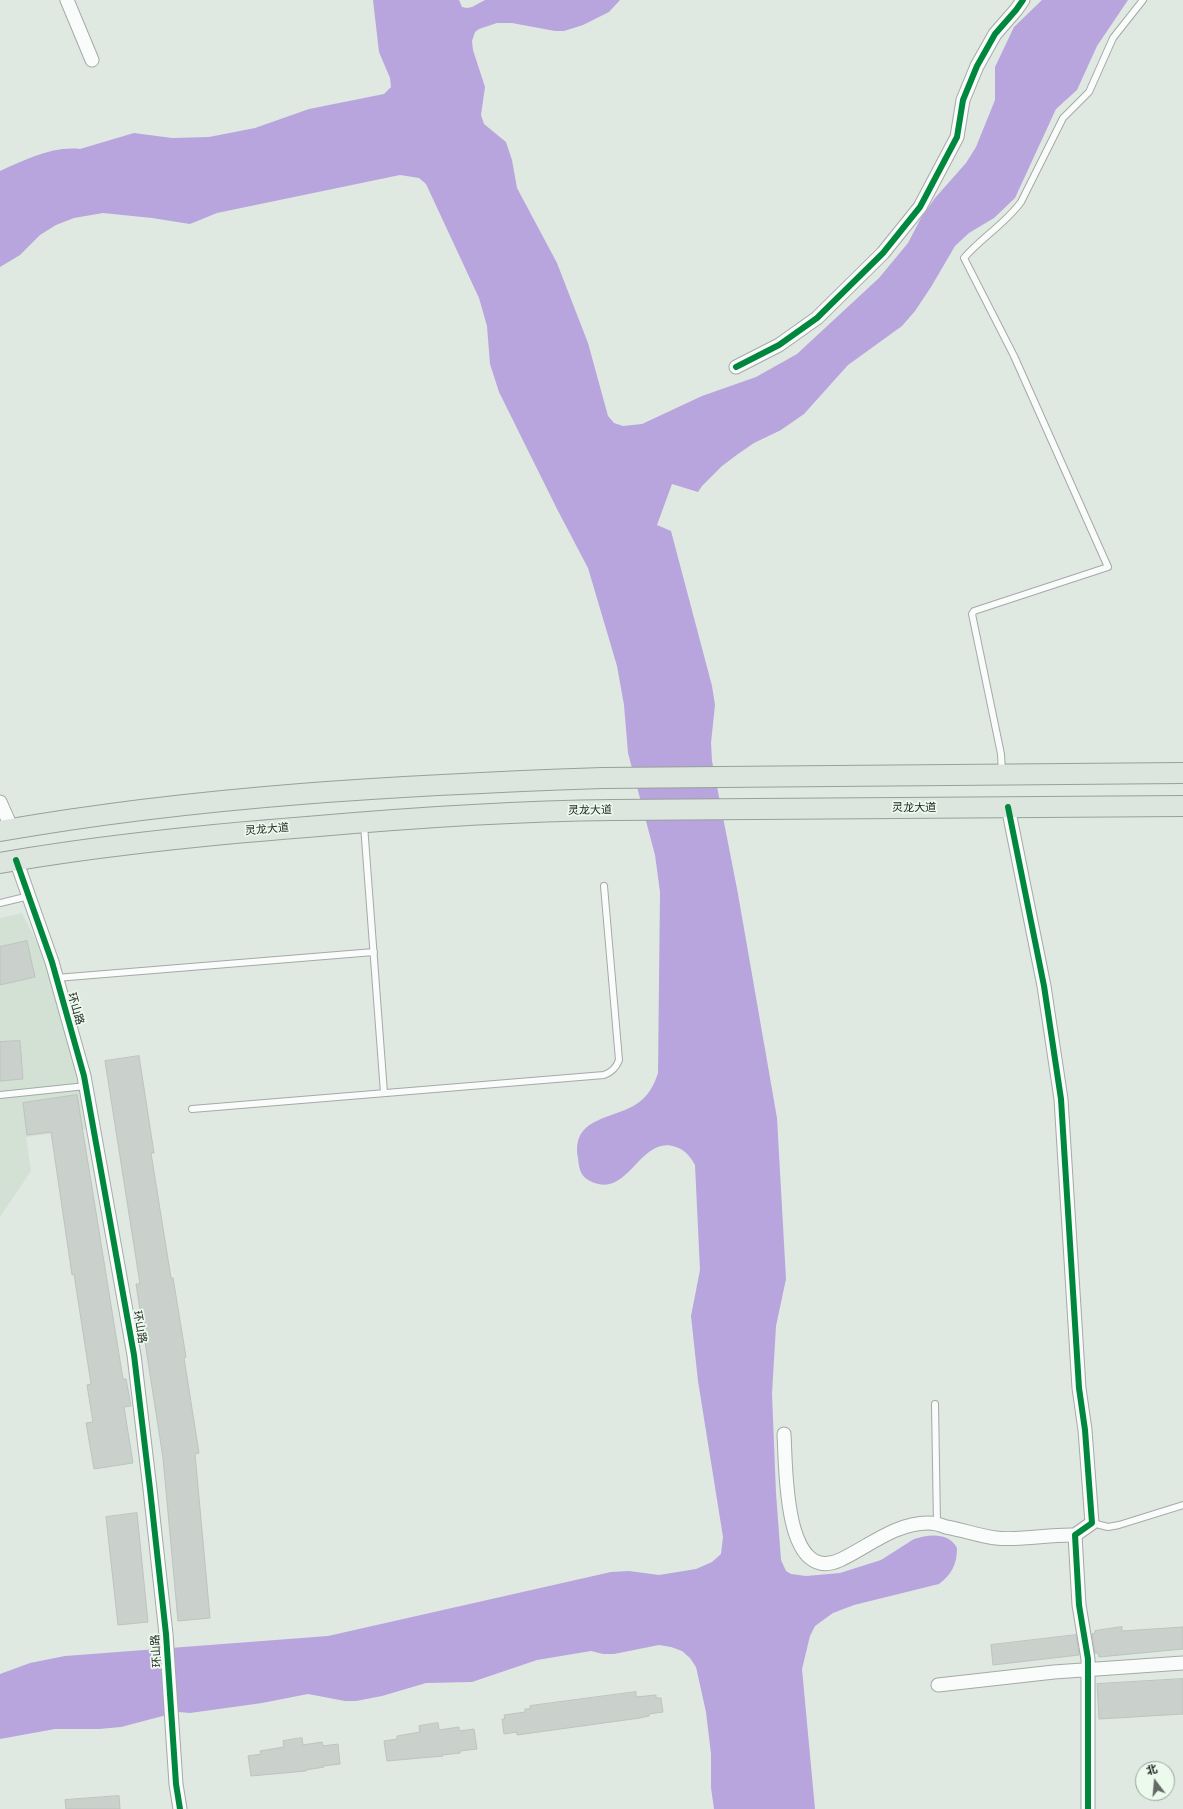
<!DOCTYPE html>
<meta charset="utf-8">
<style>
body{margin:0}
#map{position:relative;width:1183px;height:1809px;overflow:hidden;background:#e0e8e2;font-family:"Nunito Sans","Noto Sans SC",sans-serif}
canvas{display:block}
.north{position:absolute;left:1135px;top:1761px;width:40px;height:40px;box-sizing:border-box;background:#ebfaec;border:1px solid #9aa59b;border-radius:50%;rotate:344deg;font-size:11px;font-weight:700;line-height:16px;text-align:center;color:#212622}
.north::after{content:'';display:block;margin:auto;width:14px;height:18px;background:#646a65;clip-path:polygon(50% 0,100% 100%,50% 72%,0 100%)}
</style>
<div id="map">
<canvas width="1183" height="1809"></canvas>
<div class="north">北</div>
</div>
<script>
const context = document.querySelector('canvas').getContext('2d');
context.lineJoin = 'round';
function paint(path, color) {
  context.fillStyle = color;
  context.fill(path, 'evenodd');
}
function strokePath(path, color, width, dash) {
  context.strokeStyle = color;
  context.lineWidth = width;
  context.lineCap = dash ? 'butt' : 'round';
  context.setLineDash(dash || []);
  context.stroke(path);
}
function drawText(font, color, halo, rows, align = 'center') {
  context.font = font + ' "Nunito Sans","Noto Sans SC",sans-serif';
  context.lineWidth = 3.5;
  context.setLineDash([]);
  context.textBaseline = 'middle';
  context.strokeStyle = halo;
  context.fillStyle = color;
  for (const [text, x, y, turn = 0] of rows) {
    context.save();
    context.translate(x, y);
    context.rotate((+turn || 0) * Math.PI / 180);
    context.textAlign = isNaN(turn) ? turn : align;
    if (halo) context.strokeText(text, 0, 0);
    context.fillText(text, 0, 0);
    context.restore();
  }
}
paint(new Path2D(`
 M22,913L44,956L76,1069L86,1129L26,1137L31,1171L0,1217V918Z`), '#d2e1d4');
paint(new Path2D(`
 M373,0H459L462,7L467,8L472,7L485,0H620L609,12L583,25L564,31H555L512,23H497L479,29L475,32L472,41L473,50L485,87L481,115L484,124L506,142L512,160L517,188L557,263L588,343L608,416L614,423L623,426L642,424L702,396L756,377L797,354L879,278L908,243L921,218L935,198L966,163L976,147L995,100V67L1014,27L1042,0H1128L1097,46L1077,90L1056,109L1015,198L994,218L969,233L955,246L931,287L915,311L902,326L848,365L804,414L781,430L754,443L738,454L722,466L702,486L698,492L672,484L657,525L671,531L712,686L715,705L711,743L712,761L738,894L777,1118L786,1279L776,1326L772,1394L776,1493L781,1560L786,1571L791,1574L806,1576L840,1573L881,1560L914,1539C929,1534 949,1532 957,1548C957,1564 952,1574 939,1584L854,1605L833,1613L815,1626L810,1636L802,1669L815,1809H714L711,1788V1754L706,1712L696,1667L690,1658L682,1651L671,1647L659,1645L614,1654H603L591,1651L537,1660L472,1682L426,1683L382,1696L356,1701H345L308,1694L262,1703L190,1713L178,1712L121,1727L99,1729H55L0,1739V1674L30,1663L65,1656L328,1636L611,1572L629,1571L659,1575L696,1569L712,1562L721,1554L723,1537L698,1381L691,1316L700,1270L695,1165C690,1156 685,1150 676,1147C639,1134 629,1201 590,1181C580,1176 579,1168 578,1158C571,1116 614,1120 638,1103C649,1095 654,1085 658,1073L660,892L655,855L628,753L624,705L617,666L588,568L557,509L499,392L490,364L487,326L479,298L426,184L419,178L400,175L217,213L190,224L152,218L103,213L74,218L56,225L40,235L20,255L0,267V171C25,160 52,146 80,149L134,133L172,138L209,137L255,128L309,109L384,94L391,87L390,78L379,52Z`), '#b8a5dd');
const building = new Path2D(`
 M27,941L35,977L0,985V947Z
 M20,1041L23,1079L0,1081V1042Z
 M139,1056L154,1153H151L171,1278H173L186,1357L184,1358L199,1453L195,1454L210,1618L178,1621L163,1458L136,1284H140L105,1061Z
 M77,1095L123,1379H126L131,1406L124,1407L133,1463L94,1469L86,1423L93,1422L87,1385L91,1384L74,1274L72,1275L51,1132L27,1135L23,1103Z
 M137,1513L148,1622L118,1625L106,1517Z
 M1122,1627V1631L1183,1627V1649L1099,1657L1098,1653H1095L1092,1634L1095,1633V1631Z
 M1076,1635L1079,1655L993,1665L991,1645Z
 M1183,1679V1714L1099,1719L1097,1684Z
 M636,1692V1697L656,1695V1698H661L663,1712L649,1714V1716L640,1718L517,1735V1732L504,1734L502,1719H505L504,1715L525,1712V1709H530V1706Z
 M438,1723L439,1730L459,1727V1731L474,1729L477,1749L460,1751V1753L442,1755L443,1756L387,1761L384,1741L397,1739V1736L420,1732L419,1726Z
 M302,1738L303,1745L322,1742L323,1746L338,1744L340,1764L323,1766L324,1767L306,1770V1771L251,1776L248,1756L261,1754L260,1751L284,1747L283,1741Z
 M119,1796L120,1809H66L65,1800Z`);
paint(building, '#cad0cb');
strokePath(building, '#bdc3be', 1);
const lane = new Path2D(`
 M1002,773L1001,754L972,614L974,611L1108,567L1014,356L964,258C981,238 1005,224 1021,202L1063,118L1089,92L1113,38L1143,0
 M364,825L384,1093
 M0,903L29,896
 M56,978L374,952
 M0,1095L86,1086
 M192,1109L604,1075C612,1072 616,1068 619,1060L604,886
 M935,1404L937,1524
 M1092,1523L1108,1527L1119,1525L1183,1505`);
const street = new Path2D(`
 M67,0L92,60
 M736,367L779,345L817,318L883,253L920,207L957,137L963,100L977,66L995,34L1016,10L1023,0
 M0,802L12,829
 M1008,807L1044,986L1061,1099L1079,1388L1085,1430L1092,1523L1075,1535L1079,1605L1088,1659V1809
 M16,860L52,962L84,1076L134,1355L150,1489L166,1634L176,1784L180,1809
 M784,1434C786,1464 783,1586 840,1560C868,1547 895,1523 928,1523C934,1523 941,1525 946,1527C963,1530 980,1536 996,1538C1022,1541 1049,1534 1075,1535
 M938,1685L1054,1672L1183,1663`);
const primary = new Path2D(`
 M0,831C199,796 402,785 603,778L1183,773
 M0,863C102,845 204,835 307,827C409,818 511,811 613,810L1183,806`);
strokePath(lane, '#a4aaa5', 8);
strokePath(street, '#a4aaa5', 15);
strokePath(primary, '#94a297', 22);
strokePath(lane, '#fafcfb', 6);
strokePath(street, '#fafcfb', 13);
strokePath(primary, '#dde5df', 20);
strokePath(new Path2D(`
 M736,367L779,345L817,318L883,253L920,207L957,137L963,100L977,66L995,34L1016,10L1023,0
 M1008,807L1044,986L1061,1099L1079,1388L1085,1430L1092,1523L1075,1535L1079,1605L1088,1659V1809
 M16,860L52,962L84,1076L134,1355L150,1489L166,1634L176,1784L180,1809`), '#00873e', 6);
drawText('11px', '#212622', '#ebfaec', [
 ["灵龙大道",914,808],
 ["灵龙大道",590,811,-1],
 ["灵龙大道",267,830,-5],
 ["环山路",75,1009,74],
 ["环山路",139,1327,80],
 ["环山路",157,1651,-94]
]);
</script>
